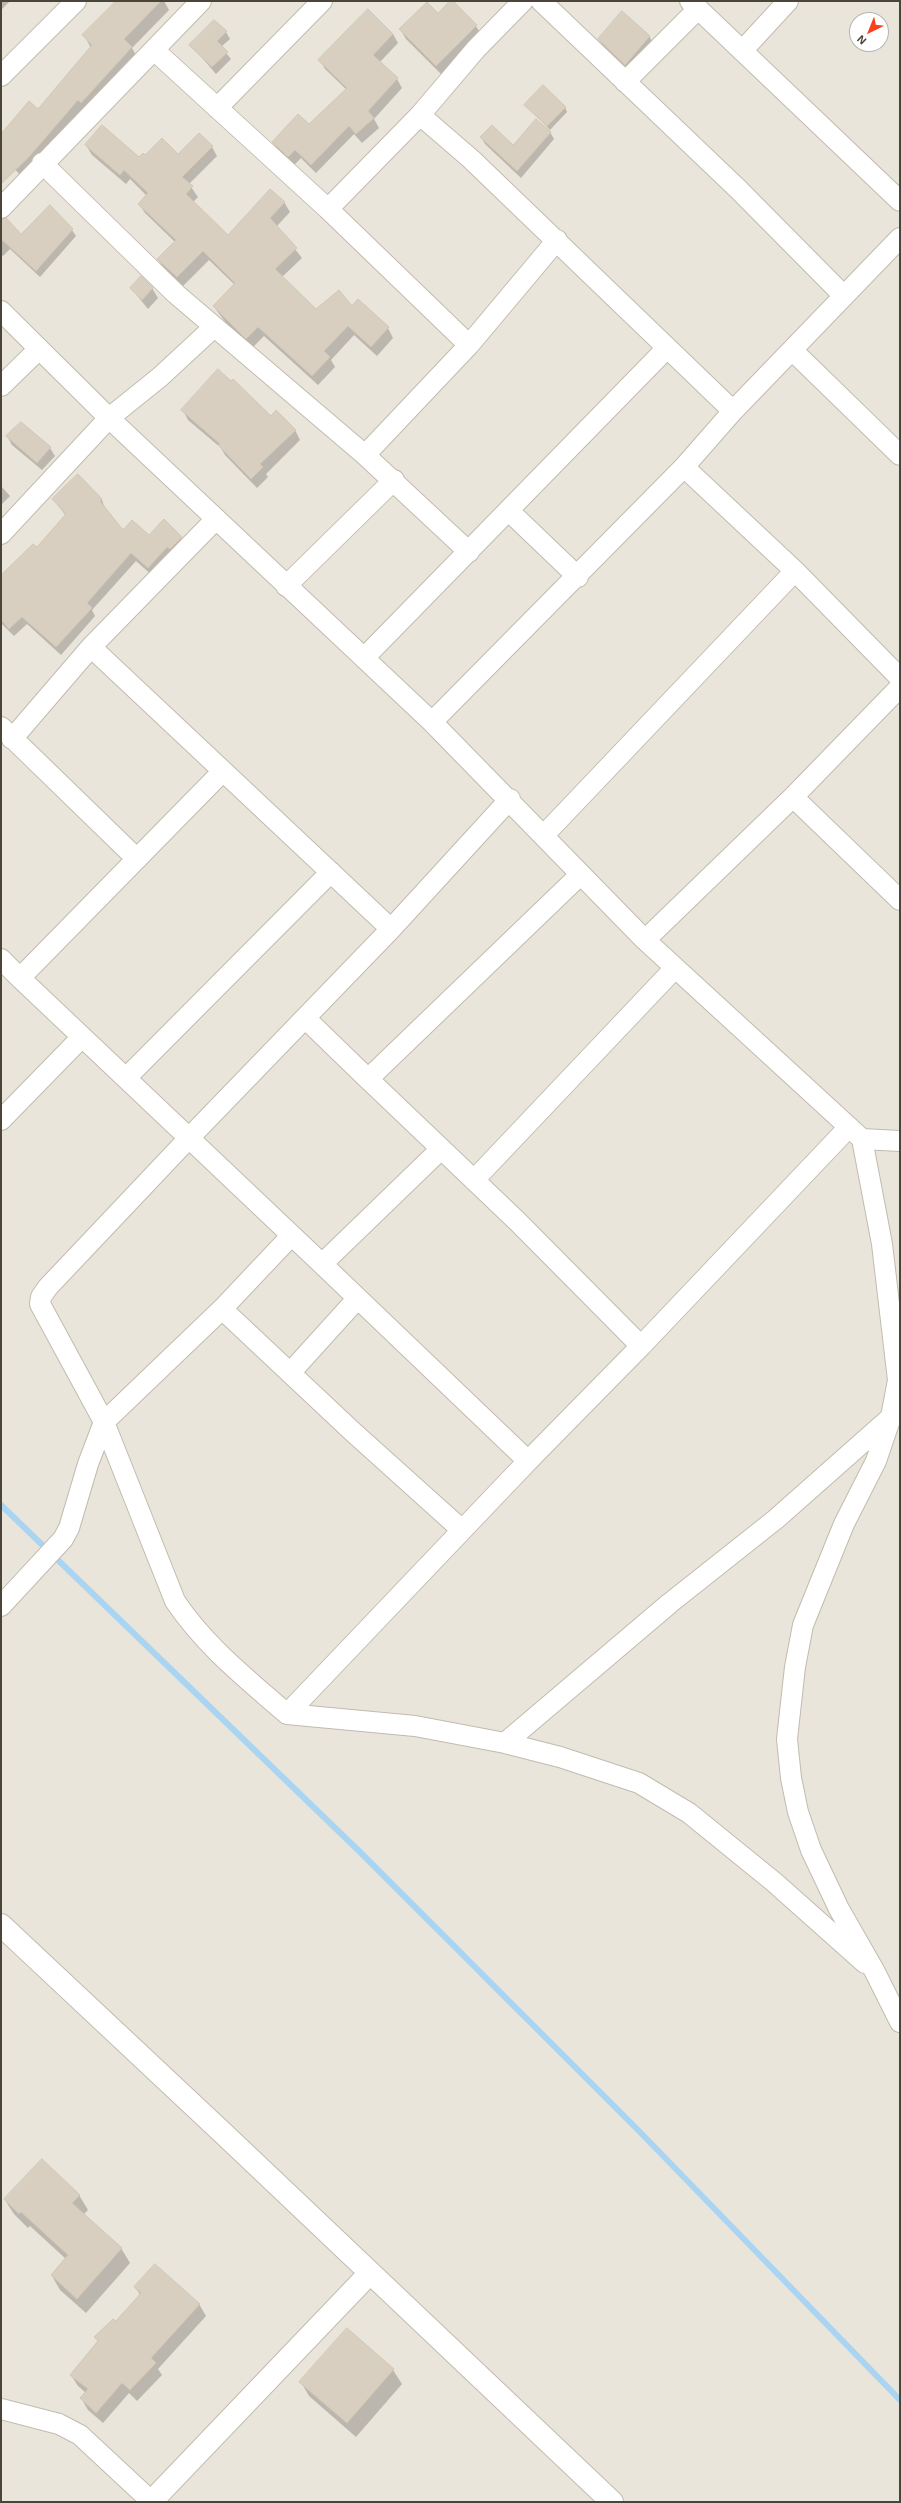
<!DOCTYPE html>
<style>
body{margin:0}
#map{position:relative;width:901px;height:2503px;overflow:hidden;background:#f6f3ec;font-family:"Exo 2",sans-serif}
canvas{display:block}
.frame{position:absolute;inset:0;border:2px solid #4b4439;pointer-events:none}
.north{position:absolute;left:849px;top:12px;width:40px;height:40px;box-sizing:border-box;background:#fff;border:1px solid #b7b4b0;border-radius:50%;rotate:223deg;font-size:11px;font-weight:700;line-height:16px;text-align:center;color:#4b4439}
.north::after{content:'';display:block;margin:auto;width:14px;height:18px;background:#fc3f1d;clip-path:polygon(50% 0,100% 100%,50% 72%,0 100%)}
</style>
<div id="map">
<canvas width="901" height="2503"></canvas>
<div class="frame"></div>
<div class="north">N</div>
</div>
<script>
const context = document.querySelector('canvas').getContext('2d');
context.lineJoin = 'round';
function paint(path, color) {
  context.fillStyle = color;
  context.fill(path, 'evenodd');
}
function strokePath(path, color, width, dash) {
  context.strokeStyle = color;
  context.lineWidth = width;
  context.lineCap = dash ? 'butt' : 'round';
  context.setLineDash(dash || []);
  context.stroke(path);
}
paint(new Path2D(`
 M1,1H900V2502H1ZM857,20H881V44H857Z`), '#eae5da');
paint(new Path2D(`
 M1,1H10L1,10Z
 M117,1H164L169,10L132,48L138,59L24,179L1,155V136L38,110L91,48L84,35Z
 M452,1L476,26L482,36L442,75L406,39L400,29L438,14Z
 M368,10L393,34L398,43L380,62L397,79L402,88L374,119L379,128L362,143L354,134L316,173L301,158L294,165L278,151L273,142L309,125L347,90L325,69L320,60Z
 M226,32L230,39L221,47L231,59L216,74L191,45Z
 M649,36L655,46L631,74L604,49L599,39Z
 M526,105L565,107L567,112L550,130Z
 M550,132L554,139L521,178L485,144L481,137L513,146Z
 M86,145L139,159L178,155L212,147L217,156L189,184L198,197L193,202L228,236L284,202L290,212L277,226L302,258L282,277L316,310L352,307L388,328L393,338L377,356L354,335L331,360L335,367L318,385L264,336L252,348L230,328L214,307L235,285L209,260L183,286L164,269L158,259L175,242L145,213L139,204L147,196L130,179L126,184L92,155Z
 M1,220L21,235L72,230L76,236L40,277L10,249L3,256L1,254Z
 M131,288H152L158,298L148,309Z
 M183,410L271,418L295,430L300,440L266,474L268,477L257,488L225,455L221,448L188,420Z
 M7,436L50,448L55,456L42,470L12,445Z
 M78,476L102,500L105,509L123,532L149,536L164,521L181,538L186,546L153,576L136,561L92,610L95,616L61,655L27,624L14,636L1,623V602L37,549L66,516L54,500Z
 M1,486L10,496L1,505Z
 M79,2195L88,2210L83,2215L121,2248L130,2263L86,2313L60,2290L52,2276L66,2259L30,2226L28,2228L14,2214L5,2200Z
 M135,2287L199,2304L206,2316L158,2369L162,2375L137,2401L129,2393L103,2423L88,2410L81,2398L86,2393L78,2386L71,2375L98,2342L96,2338L116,2323L141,2296Z
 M393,2370L402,2384L356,2437L309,2396L301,2382Z`), '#0003');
strokePath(new Path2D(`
 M1,1505L360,1852L639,2131L900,2400`), '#a9d4f2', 6);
const building = new Path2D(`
 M116,1H161L124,39L132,47L81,103L78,100L28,158L1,184V134L29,101L38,109L92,45L82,35Z
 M450,1H453L477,25L436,66L399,29L427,2L438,13Z
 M368,9L393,34L373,55L398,78L368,111L374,118L356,134L349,126L311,165L295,150L288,157L272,142L298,114L309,124L347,88L318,60Z
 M622,11L650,36L625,65L598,39Z
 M214,20L227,31L217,41L228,52L212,67L189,45Z
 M543,85L566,107L547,126L524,105Z
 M536,119L551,132L517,171L480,137L492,125L513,145Z
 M102,125L139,157L143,153L145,155L162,138L178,154L199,133L213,146L182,177L193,186L186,194L228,235L270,189L285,202L270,218L297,248L275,269L316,309L339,290L352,306L358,299L389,327L371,347L348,326L324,351L330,357L312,376L258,327L246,339L213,306L235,283L203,251L177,277L157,259L176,240L138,204L148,193L124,170L120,175L85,145Z
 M50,205L73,229L36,271L1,239V219L6,218L21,234Z
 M141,276L153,288L142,300L130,288Z
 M218,369L231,381L233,379L271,416L276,410L296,430L260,464L263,467L251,479L218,445L220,444L181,410Z
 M21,422L51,447L37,463L6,436Z
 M78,474L102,499L100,501L123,530L132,520L149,535L164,519L182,537L170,549L167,547L148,568L131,553L87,603L92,608L56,647L22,617L9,629L1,620V575L33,544L37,547L66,514L52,499Z
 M42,2159L80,2195L72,2203L122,2248L77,2299L51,2275L68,2255L21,2212L19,2214L4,2199Z
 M155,2264L200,2304L151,2358L156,2363L130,2390L122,2383L96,2413L80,2398L88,2389L70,2375L98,2341L94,2337L113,2319L116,2321L141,2293L134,2287Z
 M347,2328L394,2369L347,2423L299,2382Z`);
paint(building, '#d8cfc1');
strokePath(building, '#d3c7b4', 1);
const minor = new Path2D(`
 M541,1L738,189L844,296
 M690,1L900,201
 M154,50L328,209
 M742,51L788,1
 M1,76L76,1
 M625,82L698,9
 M217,108L322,1
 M420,115L471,159L733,411
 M42,163L176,294L365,455L469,552
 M1,208L201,1
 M1,311L109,418L432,722L645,940L862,1139L882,1244L898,1380L891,1417L876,1461L844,1524L803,1625L795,1667L787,1739L791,1778L798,1812L811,1850L839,1909L875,1972L900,2022
 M469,345L557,240
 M793,351L900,455
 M1,386L38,350
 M365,455L469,345L328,209L420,115L476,49L523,1
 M684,467L795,571L900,678
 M509,511L578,577
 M1,534L109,418L160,377L214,327
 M286,586L394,480
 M91,647L223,771
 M364,658L667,348
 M432,722L684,467L733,411L900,238
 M1,727L137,859
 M12,739L91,647L216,519
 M793,797L900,900
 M544,835L795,571
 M391,929L223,771L20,978L189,1138L391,929L510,799
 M645,940L793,797L900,687
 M1,959L20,978
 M305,1018L368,1079L580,875
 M126,1078L331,872
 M368,1079L517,1221L641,1346L849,1127
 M1,1120L82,1037
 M862,1139L900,1141
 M440,1150L322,1264L189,1138L48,1287L41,1297L40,1304L104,1422L175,1601C205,1646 247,1679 287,1714L528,1461
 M474,1180L675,968
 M322,1264L528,1461L641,1346
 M222,1309L353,1432L462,1530
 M290,1373L357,1299
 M1,1606L63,1539L69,1528L88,1464L104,1422L222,1309L291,1236
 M287,1714L415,1726L505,1743L560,1757L639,1783L689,1813L774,1882L865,1963
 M505,1743L670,1603L776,1519L889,1419
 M1,2409L59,2424L80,2435L151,2501`);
const tertiary = new Path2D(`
 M1,1925L225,2135L612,2502
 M151,2502L369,2274`);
strokePath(minor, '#c2bbae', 22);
strokePath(tertiary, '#c2bbae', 24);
strokePath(minor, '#fff', 20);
strokePath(tertiary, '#fff', 22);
</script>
